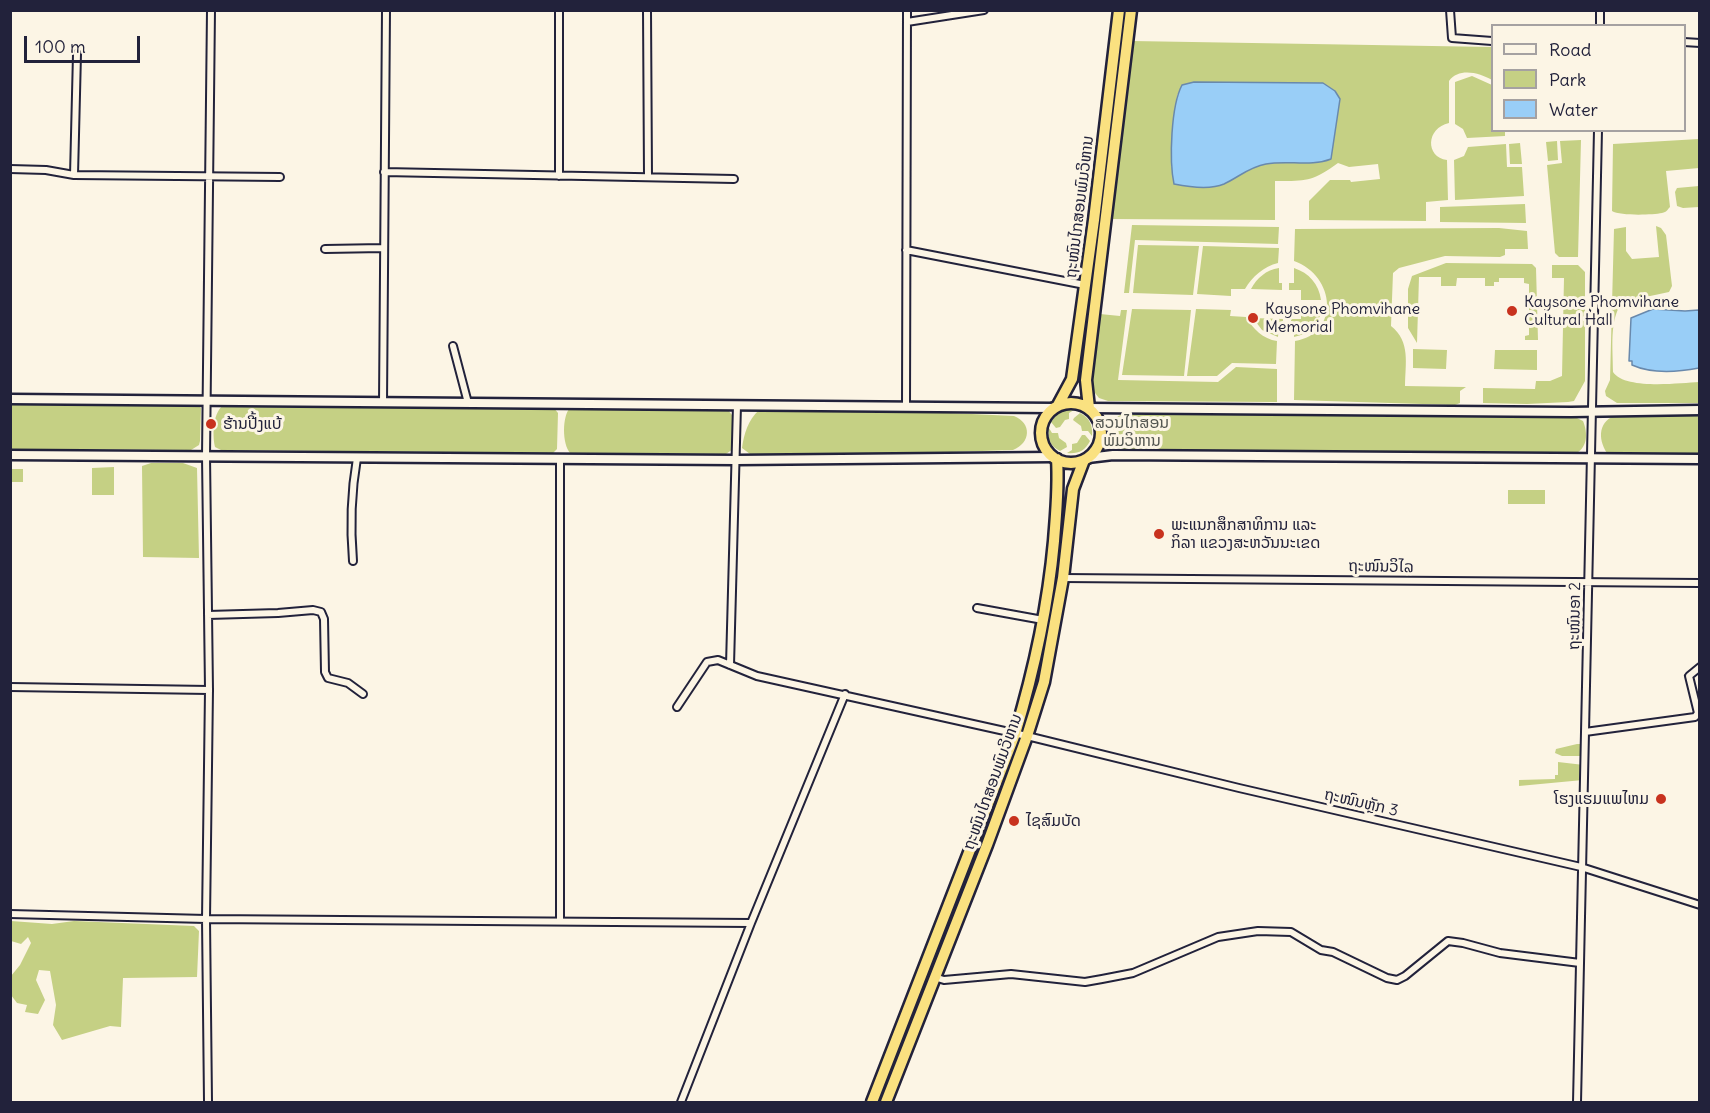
<!DOCTYPE html>
<meta charset="utf-8">
<style>
body{margin:0}
#map{position:relative;width:1710px;height:1113px;overflow:hidden;background:#fcf5e5;font-family:Delius,sans-serif}
canvas{display:block}
.frame{position:absolute;inset:0;border:12px solid #22223b;pointer-events:none}
.legend{position:absolute;left:1491px;top:24px;width:195px;height:108px;box-sizing:border-box;background:#fcf5e5;border:2px solid #a5a1a1;margin:0;padding:8px 10px;list-style:none;font-size:18px;color:#22223b}
.legend li{display:flex;align-items:center;gap:12px;height:30px}
.legend b{width:30px;border:2px solid #a5a1a1}
.scale{position:absolute;left:24px;top:36px;width:116px;height:27px;box-sizing:border-box;border:3px solid #22223b;border-top:0;padding-left:8px;font-size:18px;line-height:21px;white-space:nowrap;color:#22223b;-webkit-text-stroke:4px #fcf5e5;paint-order:stroke}
</style>
<div id="map">
<canvas width="1710" height="1113"></canvas>
<div class="frame"></div>
<ul class="legend">
<li><b style="height:8px;background:#fcf5e5"></b>Road</li>
<li><b style="height:16px;background:#c5d084"></b>Park</li>
<li><b style="height:16px;background:#99cef7"></b>Water</li>
</ul>
<div class="scale">100 m</div>
</div>
<script>
const context = document.querySelector('canvas').getContext('2d');
context.lineJoin = 'round';
function paint(path, color) {
  context.fillStyle = color;
  context.fill(path, 'evenodd');
}
function strokePath(path, color, width, dash) {
  context.strokeStyle = color;
  context.lineWidth = width;
  context.lineCap = dash ? 'butt' : 'round';
  context.setLineDash(dash || []);
  context.stroke(path);
}
function drawText(font, color, halo, rows, align = 'center') {
  context.font = font + ' Delius,"Noto Sans Lao",sans-serif';
  context.lineWidth = 6;
  context.setLineDash([]);
  context.textBaseline = 'middle';
  context.strokeStyle = halo;
  context.fillStyle = color;
  for (const [text, x, y, turn = 0] of rows) {
    context.save();
    context.translate(x, y);
    context.rotate((+turn || 0) * Math.PI / 180);
    context.textAlign = isNaN(turn) ? turn : align;
    if (halo) context.strokeText(text, 0, 0);
    context.fillText(text, 0, 0);
    context.restore();
  }
}
paint(new Path2D(`
 M1132,41L1492,47V80C1480,73 1459,67 1449,81V123C1426,128 1425,157 1447,160L1448,200L1426,202V221L1309,220V201L1330,180H1350L1351,182L1380,179L1378,164L1349,167L1338,163C1312,182 1306,181 1275,181V220L1111,219ZM1194,82L1323,83L1335,91L1340,99L1331,159C1316,165 1301,161 1285,162C1262,162 1242,171 1224,184L1171,167L1177,96L1182,85Z
 M1472,76L1492,85V130L1505,131V136L1467,138L1463,129L1455,124V82Z
 M1699,139V168L1666,171L1670,207C1667,210 1667,212 1662,213C1652,215 1620,216 1612,211L1613,144Z
 M1581,140L1578,257H1559L1555,253L1547,165L1562,163L1560,141Z
 M1557,141L1558,160L1548,161L1546,142Z
 M1520,143L1522,164H1510L1509,144Z
 M1506,144L1507,167H1522L1524,196L1455,200L1454,160L1464,156L1468,147Z
 M1699,186V207L1683,208L1677,206L1675,192L1677,188Z
 M1525,204L1526,223L1440,222V207Z
 M1132,225L1279,227L1278,244L1135,240L1129,293H1124Z
 M1656,226L1661,228L1666,235L1672,286L1669,292L1622,302C1609,321 1613,348 1613,372C1625,390 1679,383 1699,382V403H1617L1606,396L1605,391L1610,380L1614,229L1626,227V251L1632,259L1659,257Z
 M1499,228L1527,231L1528,249H1505V255L1500,257L1445,256L1399,268L1393,273L1391,326C1411,342 1405,364 1405,386L1466,387L1460,391V403L1455,405L1294,400L1295,341C1340,334 1336,276 1294,261L1295,229Z
 M1138,245L1199,246L1193,295L1133,293Z
 M1203,246L1279,248L1278,263C1264,266 1252,277 1245,289H1231V296L1197,294Z
 M1446,263L1532,264L1536,268L1538,340H1525V336L1529,335V284L1524,283V278H1499V282H1494V286H1485V278H1457L1456,286H1441V277H1419L1417,343L1408,328V289L1412,276Z
 M1552,265H1578L1585,272V381L1574,401L1568,402L1527,404L1483,403V388L1535,389L1536,381H1550L1562,376L1564,278H1552Z
 M1279,268V283H1282V290L1251,289C1257,278 1266,270 1279,268Z
 M1294,268C1309,273 1319,284 1321,300H1301V290H1289V283H1294Z
 M1301,306L1322,307C1321,322 1309,334 1294,337V323H1291V319H1301Z
 M1132,309L1191,310L1184,376L1122,375Z
 M1196,309L1231,310L1230,316L1246,317C1253,329 1263,339 1277,341L1276,364L1232,363L1217,376H1187Z
 M1121,310H1127L1118,380L1218,382L1236,367L1277,369V402L1108,401L1099,398L1091,388L1100,314L1120,316Z
 M1253,318L1283,319V322H1279L1278,337L1262,330Z
 M1413,349L1447,350L1446,369L1413,368Z
 M1495,350H1537V370L1494,369Z
 M11,403L198,405L201,408L200,441L199,445L191,450L11,449Z
 M225,404L554,408L558,413L557,449L553,453L221,450L215,447C212,433 213,411 225,404Z
 M570,408L728,410L732,415L733,449L726,454L570,453C562,444 562,416 570,408Z
 M1065,409L1074,410L1069,413V419L1065,420L1060,427L1056,428L1051,422L1059,412Z
 M759,410H886L1014,416C1032,423 1031,443 1013,450L887,454H750L742,448C744,434 748,420 759,410Z
 M1080,413C1090,418 1093,426 1092,436L1088,431H1082L1081,426L1073,420L1074,418Z
 M1128,413L1571,415L1583,421C1588,433 1588,449 1574,454L1126,452C1111,447 1109,436 1111,422L1118,416Z
 M1617,415H1699V455L1614,454L1607,453C1597,438 1599,420 1617,415Z
 M1049,428L1052,433H1058L1059,438L1066,443L1067,447L1060,451C1050,446 1047,438 1049,428Z
 M1082,435H1085L1090,441C1085,451 1078,454 1067,453L1072,450V444L1077,443Z
 M151,463H183L197,468L199,558L143,557L142,466Z
 M114,467V495H92V468Z
 M11,469H23V482H11Z
 M1508,490H1545V504H1508Z
 M1577,744H1584L1583,756H1562L1555,753L1556,749Z
 M1558,762L1584,765L1583,780L1519,786V780L1555,779V775H1558Z
 M11,921L52,924L74,921L194,926L199,931L197,977L123,978L121,1027L110,1026L62,1040L53,1025L56,1005L50,971L39,970L36,980L45,1000L38,1014L25,1012L27,1005L17,1003L11,995V976L20,965L31,943L28,937L21,944L11,941Z`), '#c5d084');
const water = new Path2D(`
 M1194,82L1323,83L1335,91L1340,99L1331,159C1311,167 1288,160 1266,164C1249,167 1239,177 1224,184C1210,190 1189,187 1174,184C1169,160 1171,106 1182,85Z
 M1653,309L1685,311L1699,310V368C1678,372 1652,374 1632,365V361H1629L1631,318Z`);
paint(water, '#99cef7');
strokePath(water, '#6989ac', 1.5);
const street = new Path2D(`
 M647,10L648,177
 M1450,10L1452,38L1492,41
 M907,22L984,10
 M1600,26V10
 M1684,42L1700,43
 M77,54L74,175L280,177
 M10,169L46,170L74,175
 M384,172L734,179
 M559,176V10
 M325,249L383,248
 M906,250L1085,285
 M453,346L468,403
 M383,403L386,10
 M906,406L907,10
 M353,561C350,526 351,493 357,458
 M1063,578L1700,583
 M977,608L1043,620
 M208,615L278,613L313,610L321,612L324,619L325,672L328,678L348,683L363,694
 M730,665L737,405
 M10,687L209,690
 M677,707L707,662L718,660L757,676L1027,736L1239,788L1581,867L1700,905
 M1585,732L1695,717L1698,713L1689,676L1700,667
 M10,914L206,919L751,923
 M560,921V458
 M934,977L944,980L1011,974L1085,982L1102,979L1133,973L1218,937L1258,931L1291,932L1321,950L1333,952L1387,978L1397,980L1405,976L1448,941L1463,943L1500,953L1580,963
 M208,1102L206,919L209,690L206,456L211,10
 M681,1102L751,923L845,694
 M1577,1102L1598,130`);
const secondary = new Path2D(`
 M10,399L1053,408
 M1089,408L1571,412L1700,410
 M10,455L736,460L1053,457
 M1088,458L1113,455L1700,459`);
const highway = new Path2D(`
 M1041 433a30 30 0 1 1 60 0a30 30 0 1 1-60 0Z
 M1058,405L1072,379L1094,220L1119,10
 M1089,408L1086,380L1131,10
 M872,1102L1015,734C1034,671 1048,607 1054,541C1056,514 1059,487 1057,459
 M886,1102L987,845L1027,736L1044,682L1063,578L1073,489L1084,460`);
strokePath(street, '#22223b', 10);
strokePath(secondary, '#22223b', 13);
strokePath(highway, '#22223b', 15);
strokePath(street, '#fcf5e5', 6);
strokePath(secondary, '#fcf5e5', 8);
strokePath(highway, '#fae180', 10);
for (const [x, y, r, color] of [
 [1512,311,6,"#c8321e"],
 [1253,318,6,"#c8321e"],
 [211,424,6,"#c8321e"],
 [1159,534,6,"#c8321e"],
 [1661,799,6,"#c8321e"],
 [1014,821,6,"#c8321e"]
]) {
  const dot = new Path2D();
  dot.arc(x, y, r, 0, 2 * Math.PI);
  context.fillStyle = color;
  context.fill(dot);
  strokePath(dot, '#fcf5e5', 2);
}
drawText('16px', '#22223b', '#fcf5e5', [
 ["ຖະໜົນໄກສອນພົມວິຫານ",1080,207,-83],
 ["ຖະໜົນວິໄລ",1381,567,1],
 ["ຖະໜົນອາ 2",1575,616,-89],
 ["ຖະໜົນໄກສອນພົມວິຫານ",993,782,-70],
 ["ຖະໜົນຫຼັກ 3",1361,803,13]
]);
drawText('16px', '#22223b', '#fcf5e5', [
 ["Kaysone Phomvihane",1524,302],
 ["Cultural Hall",1524,320],
 ["Kaysone Phomvihane",1265,309],
 ["Memorial",1265,327],
 ["ຮ້ານປີ້ງແບ້",223,424],
 ["ພະແນກສຶກສາທິການ ແລະ",1171,525],
 ["ກິລາ ແຂວງສະຫວັນນະເຂດ",1171,543],
 ["ໂຮງແຮມແພໄຫມ",1649,799,"right"],
 ["ໄຊສົມບັດ",1026,821]
], 'left');
drawText('16px', '#535651', '#fcf5e5', [
 ["ສວນໄກສອນ",1132,423],
 ["ພົມວິຫານ",1132,441]
]);
</script>
